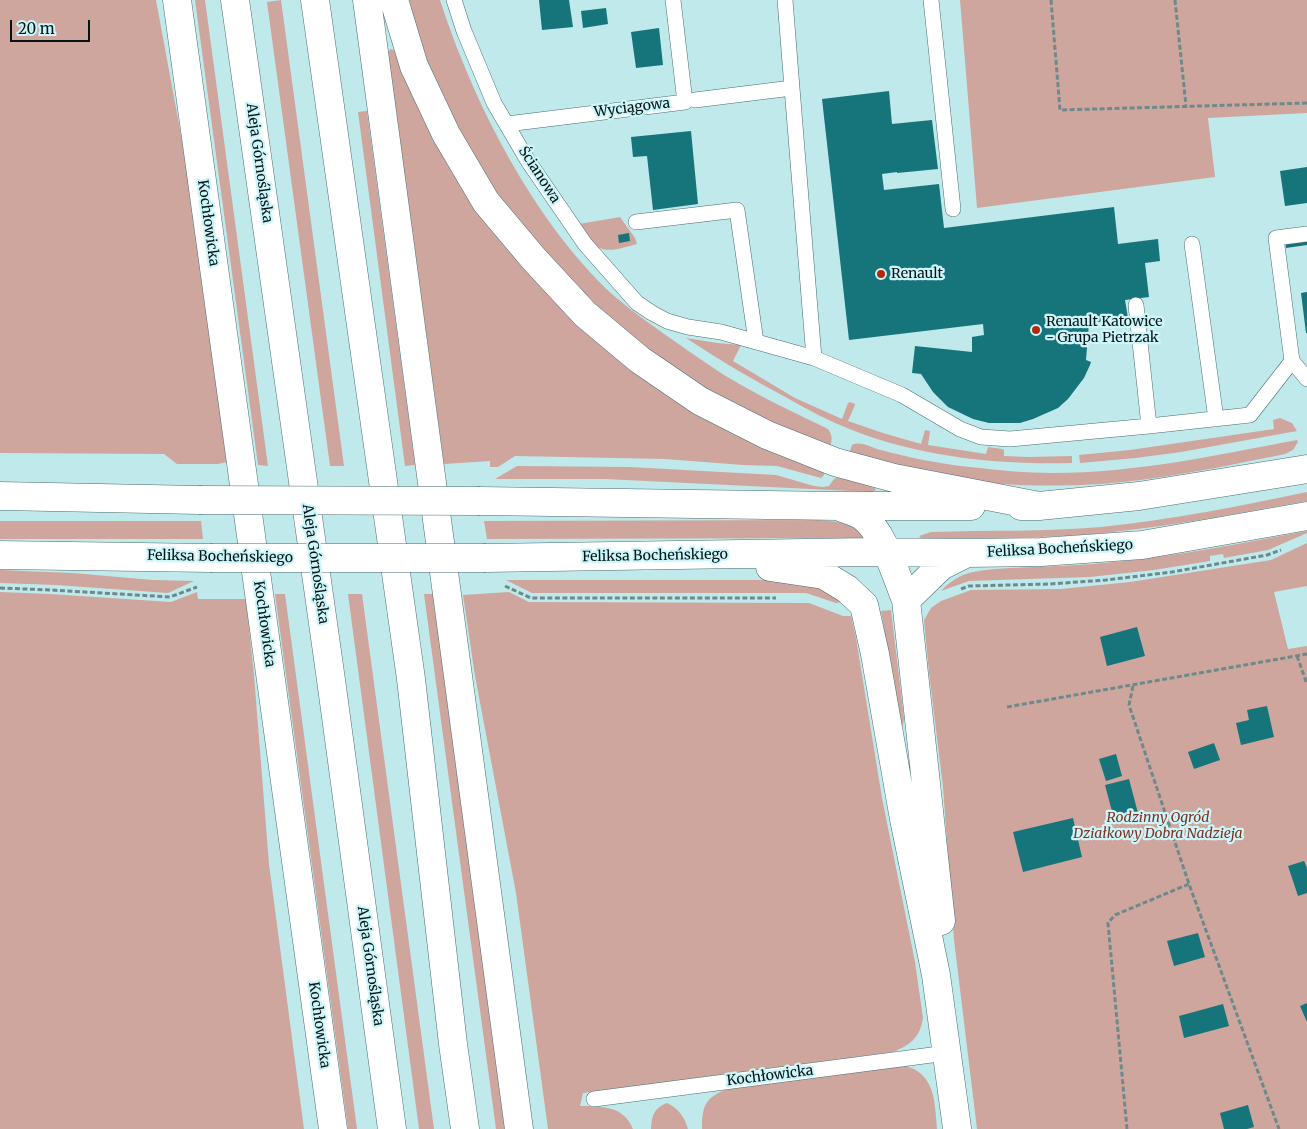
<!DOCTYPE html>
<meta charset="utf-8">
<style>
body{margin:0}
#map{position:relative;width:1307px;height:1129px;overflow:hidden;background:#c0e9ec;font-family:Merriweather,serif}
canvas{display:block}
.scale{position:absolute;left:10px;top:20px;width:80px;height:22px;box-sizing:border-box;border:2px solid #041314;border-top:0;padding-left:6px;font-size:15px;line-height:18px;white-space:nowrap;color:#041314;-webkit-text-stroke:4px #cdf6fa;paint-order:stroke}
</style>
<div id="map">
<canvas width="1307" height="1129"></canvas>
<div class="scale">20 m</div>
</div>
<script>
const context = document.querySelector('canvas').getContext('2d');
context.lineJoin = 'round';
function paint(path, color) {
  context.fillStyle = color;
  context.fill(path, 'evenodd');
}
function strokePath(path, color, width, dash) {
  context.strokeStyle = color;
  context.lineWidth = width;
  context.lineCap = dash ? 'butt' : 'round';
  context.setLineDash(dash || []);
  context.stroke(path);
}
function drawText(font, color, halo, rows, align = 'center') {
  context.font = font + ' Merriweather,serif';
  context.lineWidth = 4.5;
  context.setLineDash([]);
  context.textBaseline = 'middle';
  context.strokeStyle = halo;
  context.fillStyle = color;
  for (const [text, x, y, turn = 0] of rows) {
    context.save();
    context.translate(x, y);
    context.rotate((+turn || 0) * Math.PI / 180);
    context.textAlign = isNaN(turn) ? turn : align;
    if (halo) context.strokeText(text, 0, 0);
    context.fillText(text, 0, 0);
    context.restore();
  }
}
paint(new Path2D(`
 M0,0H156L193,200L228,462L218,464H177L164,454L0,453Z
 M195,0H205L268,466L258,465Z
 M281,0L344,466H330L267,2Z
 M405,0H440C473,102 534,222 613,295C634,313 657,329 680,345C694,355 709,365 724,375C757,395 793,412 828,429C833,436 832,440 830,448L756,417L682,375L625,332L587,300L511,213L493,187L467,145L437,87L418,40Z
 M960,0H1307V113L1208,118L1215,177L977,208Z
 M391,49L394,50L424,121L452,170L475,206L736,435L769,451L824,472V475L821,478L777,466L743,465L665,459L515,456L498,467H490V461L444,464L388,52Z
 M367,111L415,465L405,466L358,112Z
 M620,217L635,238L637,244C624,247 604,256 593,243C587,237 583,230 579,224Z
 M686,338L717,343L741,345L733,361L795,398L842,419L848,403L850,402L855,404V405L848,421L883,433L921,444L925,430L930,431L928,445L986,454L988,447L1002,449L1004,450V456L1028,457L1072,456V463C998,465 921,457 852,430C829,421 808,410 787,398C752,379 719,360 686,338Z
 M1280,418L1292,423L1297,431L1181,452L1136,458L1080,463L1079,455L1130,450L1274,429L1273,420Z
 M1297,440L1298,442L1293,450L1285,454C1240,463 1194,473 1148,479C1099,486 1049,487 1001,484C949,480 899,466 849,454L852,445C860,441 869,446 877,449C907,457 939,464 970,467C998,470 1025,473 1053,473C1136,473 1217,455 1297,440Z
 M517,466L630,467L776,475L814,486L823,487L829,486L834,479L839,477L875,488L876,490L872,492L605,479H495Z
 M1307,492V501C1240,513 1172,526 1104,533C1043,539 982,538 921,538L919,536L931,532C988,530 1045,532 1101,527C1171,520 1239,506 1307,492Z
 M819,520C831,521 851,522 859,531C861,533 862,535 864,538L487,539L484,521Z
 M0,521H201L203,539H0Z
 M1307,531V533L1268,550L1224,558L1223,554L1210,556V561L1154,570L1090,577L969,581L941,591C950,581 960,575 973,572C993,568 1013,568 1033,567C1060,566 1086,565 1113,562C1178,556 1243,543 1307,531Z
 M1307,543V586L1274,592L1288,649L1307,646V1129H977L954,940L943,787L929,672L924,620L931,608L941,601L971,590L1061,589L1130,582L1271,560Z
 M0,570L72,573L153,580L194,581L168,593L56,585L0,583Z
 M506,580H801L815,583L843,602L836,603L806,593H532Z
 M0,592L50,594L171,602L197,592L198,599H246L254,675L269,864L304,1129H0Z
 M509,592L529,602L809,603L843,616H851L856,638L882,798L915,962L923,1018C920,1038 910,1045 893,1052L583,1093L580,1106C602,1106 624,1106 633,1129H548L516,893L475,676L463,595Z
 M275,594H285L357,1129H348Z
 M348,594H362L434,1129H419Z
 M424,594H433L505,1129H496Z
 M891,610L904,718L903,726L899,720L881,611Z
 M899,1063C904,1065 909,1067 914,1069C936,1081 935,1107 937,1129H702C702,1106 705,1097 728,1089Z
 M667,1103C679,1109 684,1116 688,1129H651C652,1115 654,1108 667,1103Z`), '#cfa69d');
paint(new Path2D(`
 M539,0H569L573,27L542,30Z
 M606,8L608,24L583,28L581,11Z
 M659,28L663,65L636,68L631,32Z
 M889,91L892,124L932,120L938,169L897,173V172L882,174L884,190L939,184L944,228L1114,207L1118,244L1158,239L1160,261L1145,263L1149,297L1125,300L1128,318L1089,323L1086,360L1091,362L1090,365L1084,378L1068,399L1058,408L1033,419L1020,423H989L973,419L948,407L933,392L921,374L912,373L915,346L972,352V337L984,335L983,324L849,340L822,99Z
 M691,131L698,204L653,210L647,156L633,157L631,137Z
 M1307,167V203L1285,206L1280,171Z
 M629,233L630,241L619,243L618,235Z
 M1307,236V245L1286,248L1285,239Z
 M1307,292V333H1306L1301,293Z
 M1137,627L1145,656L1107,666L1100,637Z
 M1267,706L1274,737L1241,745L1236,723L1249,720L1247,710Z
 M1214,743L1220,760L1194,769L1188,752Z
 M1116,754L1122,776L1106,781L1099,759Z
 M1129,779L1138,813L1114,819L1105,785Z
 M1073,818L1082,857L1023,872L1013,832Z
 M1304,861L1307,868V893L1298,896L1288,866Z
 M1198,933L1205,957L1174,966L1167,941Z
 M1307,1003V1022L1300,1006Z
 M1223,1004L1229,1026L1184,1038L1179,1016Z
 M1248,1105L1254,1127L1247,1129H1224L1220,1113Z`), '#16747b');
const service = new Path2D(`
 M454,0L464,31L494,103L528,161L585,244L637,303L652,313L667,321L688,327L721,332L814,358L902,395L960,429L981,437L1010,439L1149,426
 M931,0L953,209
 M792,88L814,358
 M695,100L792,88L785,0
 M507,124L685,102L673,0
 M636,222L737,210L756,342
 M1192,244L1216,419
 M1136,305L1149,426L1250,415L1292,361L1307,379
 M1292,361L1276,238L1307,234
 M594,1099L947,1053`);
const secondary = new Path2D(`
 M177,0L333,1129
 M367,0L519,1129
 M394,0L414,66L446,134L486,202L534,259L585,314L640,360L700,401L767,435L835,462L894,478L1039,506
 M0,496L199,500
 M480,501L839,506H971
 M1021,506H1039L1139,496L1307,469
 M840,507C847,510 856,512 862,516C884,532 896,576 906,600L941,921
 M0,555L210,558
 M486,558L869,552L967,553L1041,552L1142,545L1307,516
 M770,567L824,575L847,589L864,605L875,654L904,819L936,975L957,1128
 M906,600L941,566L967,553`);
const motorway = new Path2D(`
 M235,0L331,680L392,1129
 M315,0L411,679L453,1044L465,1129`);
strokePath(service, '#486d71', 16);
strokePath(secondary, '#486d71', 29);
strokePath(motorway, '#486d71', 29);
strokePath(new Path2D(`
 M1051,0L1060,110L1307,103
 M1175,0L1186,106
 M505,586L531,598H776
 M0,588L51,590L170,597L197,587
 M961,589L969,586L1050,584L1106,580L1172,572L1267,555L1281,550
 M1297,656L1307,684
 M1133,686L1129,705L1189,884L1279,1129
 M1007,707L1307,654
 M1127,1129L1108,923L1115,915L1189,884`), '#6c8a8c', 3, [5, 2.5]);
strokePath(service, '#fff', 15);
strokePath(secondary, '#fff', 28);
strokePath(motorway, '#fff', 28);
const secondaryBridge = new Path2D(`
 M199,500L480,501
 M210,558H486`);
strokePath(secondaryBridge, '#486d71', 29, []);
strokePath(secondaryBridge, '#fff', 28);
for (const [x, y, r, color] of [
 [881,274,5,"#b5290b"],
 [1036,330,5,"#b5290b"]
]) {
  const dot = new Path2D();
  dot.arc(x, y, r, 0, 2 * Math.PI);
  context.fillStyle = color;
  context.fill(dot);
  strokePath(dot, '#cdf6fa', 2);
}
drawText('14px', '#041314', '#cdf6fa', [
 ["Wyciągowa",632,108,-7],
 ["Aleja Górnośląska",259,163,82],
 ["Ścianowa",539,175,57],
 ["Kochłowicka",208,223,82],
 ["Feliksa Bocheńskiego",1060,549,-3],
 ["Feliksa Bocheńskiego",655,556,-1],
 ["Feliksa Bocheńskiego",220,557,1],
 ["Aleja Górnośląska",315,564,82],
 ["Kochłowicka",264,624,82],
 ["Aleja Górnośląska",370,966,82],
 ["Kochłowicka",319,1025,82],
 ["Kochłowicka",770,1076,-7]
]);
drawText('14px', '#041314', '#cdf6fa', [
 ["Renault",891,274],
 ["Renault Katowice",1046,322],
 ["- Grupa Pietrzak",1046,338]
], 'left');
drawText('italic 14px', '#7d2f20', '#cdf6fa', [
 ["Rodzinny Ogród",1158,818],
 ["Działkowy Dobra Nadzieja",1158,834]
]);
</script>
